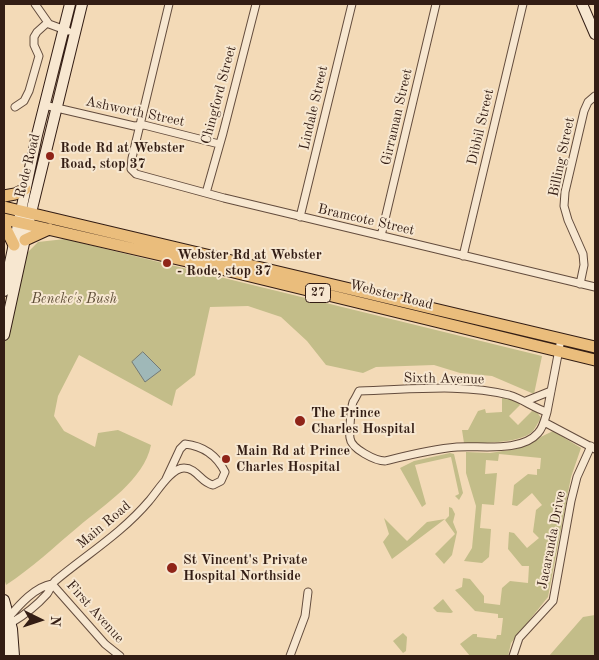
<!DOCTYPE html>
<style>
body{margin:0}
#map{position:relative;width:599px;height:660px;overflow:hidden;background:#f3dab7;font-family:"Old Standard TT",serif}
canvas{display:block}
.frame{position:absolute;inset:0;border:5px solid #331d14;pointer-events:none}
.north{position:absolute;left:15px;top:595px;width:50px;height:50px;-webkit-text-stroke:4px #f7e7d0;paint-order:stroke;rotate:94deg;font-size:14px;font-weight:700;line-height:20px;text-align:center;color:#331d14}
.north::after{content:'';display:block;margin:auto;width:18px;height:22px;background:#331d14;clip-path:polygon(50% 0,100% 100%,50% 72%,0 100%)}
</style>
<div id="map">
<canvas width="599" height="660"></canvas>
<div class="frame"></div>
<div class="north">N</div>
</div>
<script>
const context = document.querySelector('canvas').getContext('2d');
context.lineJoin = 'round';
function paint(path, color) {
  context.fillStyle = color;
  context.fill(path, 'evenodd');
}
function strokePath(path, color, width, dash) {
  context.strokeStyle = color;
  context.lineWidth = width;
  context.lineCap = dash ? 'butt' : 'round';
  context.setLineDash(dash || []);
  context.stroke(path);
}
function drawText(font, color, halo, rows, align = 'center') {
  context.font = font + ' "Old Standard TT",serif';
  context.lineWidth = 4;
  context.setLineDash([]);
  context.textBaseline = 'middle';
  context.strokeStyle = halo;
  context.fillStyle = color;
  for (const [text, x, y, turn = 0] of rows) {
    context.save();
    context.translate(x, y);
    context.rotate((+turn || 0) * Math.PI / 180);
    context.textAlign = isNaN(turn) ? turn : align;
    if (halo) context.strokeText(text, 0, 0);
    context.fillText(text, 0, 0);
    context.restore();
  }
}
paint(new Path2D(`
 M65,239L542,356L534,394L492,376L460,373L434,365L376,367L363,373L326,365L307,341L281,317L248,306L210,307L195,375L176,390L172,406L79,355L58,396L54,416L64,431L95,447L98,433L118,430L151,445C144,480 104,505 78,527C54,547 32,568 6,585L4,578V346L26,254L38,242Z
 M502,397L516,399L520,405L509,416L518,425L532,411L537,412L541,418C538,422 535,429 532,432C518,444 481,443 464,443L462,430H468L478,411L485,409L486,413L502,412Z
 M553,431L581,448L571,477L548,597L511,643L508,656H470L460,644L473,634H477V637L496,639L497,635H501L503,618H498V614L475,611L455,590L462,587L463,578L470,579L484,596V603L500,605L502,588L510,581L528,583L529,566H522L508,549L509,532L514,533L527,548L539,538L533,532L536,510L542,505L532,493L517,506L512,505L514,485L528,474L537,475V469H540L541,458L499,454L498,461L486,460L485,474L497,473L494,505L482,504L480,528L491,529L489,557L482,563L464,561L472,548L476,506L466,473V452L490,453L516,449Z
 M450,453L454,454L463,493L459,500L455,496L459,494L451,457L415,465L426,504L422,507L400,468L414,461Z
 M449,507L452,508L455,514L453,522L457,532L452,555L444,564L435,554L455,534L445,520L449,516Z
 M384,518L407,541L427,522L445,519L392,559L383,542L389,534Z
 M443,599L453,612L451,613L437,612L433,608Z
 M595,615V656H549L583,617Z
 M403,633L407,637L406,651L403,653L393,641Z`), '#c3bd89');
const water = new Path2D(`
 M143,352L161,370L145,382L132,362Z`);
paint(water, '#9fb8b8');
strokePath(water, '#747a76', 1);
const street = new Path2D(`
 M35,4L49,24L68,31
 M169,4L132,158L131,169L136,174L224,198L595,287
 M44,105L134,126L144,125L219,144
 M15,107L24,101L29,91L39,56L34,45V37L37,32L47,23
 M206,193L223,133L256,4
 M300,217L352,4
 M381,236L436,4
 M463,256L523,4
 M580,284L584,265L583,254L568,220L564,206L565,192L584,111L588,102L595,96
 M526,401L551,391
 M547,412C533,408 523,399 509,395C461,383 408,390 359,391C357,395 355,399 353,402C351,408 349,432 350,438C351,449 376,461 385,461C409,455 432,449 457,447C479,445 521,453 538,433C543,428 545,419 547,412L561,339
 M544,422L595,449
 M52,584L105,644L120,656
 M9,617C20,604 35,587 52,584
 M11,623C23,616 38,604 47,594C50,590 51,585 55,581C86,555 122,533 149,501C157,492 171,468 184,468C197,468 201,483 213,485L221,481L225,472C217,456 203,446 185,444L180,449L166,479
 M290,656L305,616L308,592
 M513,656L519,638L553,601L571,501L577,477L591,446`);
const secondary = new Path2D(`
 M582,4L595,34
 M4,291L37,135L70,4
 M4,335L28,225L82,4
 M4,600L12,629L14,656
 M7,656L5,627L7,620`);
const primary = new Path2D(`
 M4,196L15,194L25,189
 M4,207L595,347
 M4,219L217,268L595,360
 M4,225L14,245
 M25,240L49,229`);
strokePath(street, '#634c3d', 9);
strokePath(secondary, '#331d14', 12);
strokePath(primary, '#331d14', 13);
strokePath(street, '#f7e7d0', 7);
strokePath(secondary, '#f7e7d0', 10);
strokePath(primary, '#eabd7c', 11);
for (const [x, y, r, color] of [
 [50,156,5,"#8f2418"],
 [167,263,5,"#8f2418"],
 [300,421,6,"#8f2418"],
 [226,459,5,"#8f2418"],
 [172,568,6,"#8f2418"]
]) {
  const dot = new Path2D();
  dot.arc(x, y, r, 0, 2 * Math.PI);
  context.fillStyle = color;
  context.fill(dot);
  strokePath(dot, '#f7e7d0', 2);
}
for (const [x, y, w] of [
 [318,293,25]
]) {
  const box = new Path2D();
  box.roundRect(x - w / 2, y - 9.5, w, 19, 4);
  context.fillStyle = '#f7e7d0';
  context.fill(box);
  strokePath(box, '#331d14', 1);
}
drawText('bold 12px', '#331d14', null, [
 ["27",318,293]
]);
drawText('14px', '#331d14', '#f7e7d0', [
 ["Chingford Street",219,95,-75],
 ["Lindale Street",314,108,-77],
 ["Ashworth Street",135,112,12],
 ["Girraman Street",397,117,-77],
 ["Dibbil Street",481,127,-77],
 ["Billing Street",562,157,-78],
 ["Rode Road",28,166,-76],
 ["Bramcote Street",366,220,13],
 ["Webster Road",391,295,14],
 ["Sixth Avenue",444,379,1],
 ["Main Road",104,525,-40],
 ["Jacaranda Drive",552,540,-79],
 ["First Avenue",95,612,48]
]);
drawText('bold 14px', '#331d14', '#f7e7d0', [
 ["Rode Rd at Webster",60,148],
 ["Road, stop 37",60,164],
 ["Webster Rd at Webster",177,255],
 ["- Rode, stop 37",177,271],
 ["The Prince",311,413],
 ["Charles Hospital",311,429],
 ["Main Rd at Prince",236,451],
 ["Charles Hospital",236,467],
 ["St Vincent's Private",183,560],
 ["Hospital Northside",183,576]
], 'left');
drawText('italic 14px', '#5e4d37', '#f7e7d0', [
 ["Beneke's Bush",74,299]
]);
</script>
